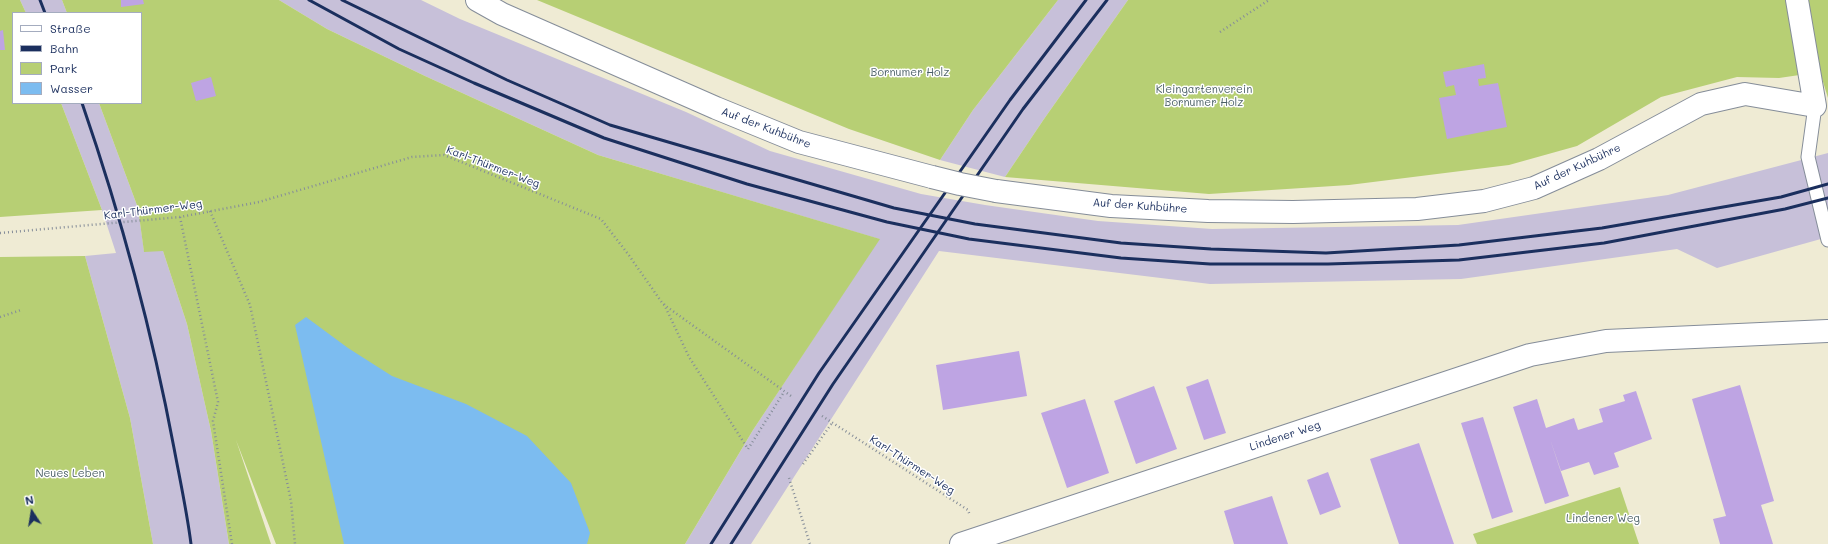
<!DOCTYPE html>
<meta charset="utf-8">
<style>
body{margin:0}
#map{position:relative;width:1828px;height:544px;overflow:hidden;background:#efebd4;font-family:Mali,sans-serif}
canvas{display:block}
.legend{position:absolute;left:12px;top:12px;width:130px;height:92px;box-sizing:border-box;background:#fff;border:1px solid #a4acbf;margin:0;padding:5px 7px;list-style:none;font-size:12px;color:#1b2f5e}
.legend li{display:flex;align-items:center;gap:8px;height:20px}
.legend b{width:20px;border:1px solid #a4acbf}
.north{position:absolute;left:12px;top:492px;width:40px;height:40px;-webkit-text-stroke:3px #fff;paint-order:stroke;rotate:348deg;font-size:11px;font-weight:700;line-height:16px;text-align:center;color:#1b2f5e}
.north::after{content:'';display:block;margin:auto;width:14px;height:18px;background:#1b2f5e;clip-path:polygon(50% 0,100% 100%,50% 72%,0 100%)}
</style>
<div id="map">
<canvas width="1828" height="544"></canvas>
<ul class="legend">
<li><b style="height:5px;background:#fff"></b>Straße</li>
<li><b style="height:5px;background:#1b2f5e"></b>Bahn</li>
<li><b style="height:11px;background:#b7cf74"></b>Park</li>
<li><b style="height:11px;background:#7cbcf0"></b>Wasser</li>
</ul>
<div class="north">N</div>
</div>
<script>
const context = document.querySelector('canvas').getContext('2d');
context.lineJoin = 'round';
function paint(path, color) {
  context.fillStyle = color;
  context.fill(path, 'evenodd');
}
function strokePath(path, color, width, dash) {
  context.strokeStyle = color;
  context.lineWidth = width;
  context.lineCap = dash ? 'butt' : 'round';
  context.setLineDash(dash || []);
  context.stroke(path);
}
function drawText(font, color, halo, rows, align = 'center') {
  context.font = font + ' Mali,sans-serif';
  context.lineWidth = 3;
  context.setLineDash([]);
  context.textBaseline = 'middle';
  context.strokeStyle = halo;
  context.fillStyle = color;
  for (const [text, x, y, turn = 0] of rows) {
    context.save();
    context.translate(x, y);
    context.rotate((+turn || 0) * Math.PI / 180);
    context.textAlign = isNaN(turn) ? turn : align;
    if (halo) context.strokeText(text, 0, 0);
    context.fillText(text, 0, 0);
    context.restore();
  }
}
paint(new Path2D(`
 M20,0H62L67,13H26Z
 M279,0H421L460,19L686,112L770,151L921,194L985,205L1098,221L1212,229L1458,225L1668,195L1828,153V237L1717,268L1677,249L1461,279L1210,284L939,251L751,544H685L753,430L879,239L598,155L425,76L327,29Z
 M1058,0H1128L1044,119L1005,177L940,160L973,110Z
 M61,103H99L138,208L144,251H163L187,324L211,431L229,544H153L130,418L85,256L116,253L102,210Z`), '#c7c0d9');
paint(new Path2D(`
 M0,0H20L26,13H13V103H61L102,210L0,217Z
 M62,0H279L327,29L425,76L598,155L880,239L753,430L685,544H276L236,440L271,544H229L211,431L187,324L163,251L144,252L138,208L99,103H141V13H67Z
 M537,0H1058L973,110L940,160L849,129Z
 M1128,0H1828V98L1820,72L1779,78L1737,77L1661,97L1577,146L1509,165L1349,185L1209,194L1005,177L1044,119Z
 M85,256L130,418L153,544H0V257Z
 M1620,487L1639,544H1477L1473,534Z`), '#b7cf74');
paint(new Path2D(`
 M306,317L348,348L392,376L466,404L527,436L571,483L590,533L587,544H344L295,325Z`), '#7cbcf0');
paint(new Path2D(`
 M121,0H143L144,4L121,7Z
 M3,30L5,50H0V31Z
 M1484,64L1486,78L1478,79L1479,86L1498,83L1507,127L1447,139L1439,98L1456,95L1454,85L1446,87L1443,72Z
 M211,77L216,96L196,101L191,83Z
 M1019,351L1027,396L943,410L936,365Z
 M1208,379L1226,433L1204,440L1186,387Z
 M1740,385L1774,501L1761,505L1773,544H1720L1713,519L1726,516L1692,399Z
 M1154,386L1177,449L1136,464L1114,401Z
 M1636,391L1652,439L1614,453L1619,467L1594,475L1589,462L1561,471L1550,439L1569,496L1545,504L1513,407L1537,399L1546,428L1574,418L1578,430L1603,422L1599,409L1625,401L1623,395Z
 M1085,399L1109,473L1067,488L1041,413Z
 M1483,417L1513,512L1492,519L1461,423Z
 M1419,443L1439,501L1454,544H1399L1370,459Z
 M1328,472L1341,507L1320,515L1307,480Z
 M1272,496L1288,544H1234L1224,511Z`), '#bea4e3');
const lane = new Path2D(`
 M1815,106L1808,157L1828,240`);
const street = new Path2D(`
 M477,0L502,14L716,108L799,142L932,177
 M996,191L1111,206L1208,211L1293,212L1417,209L1484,201L1534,188L1599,159L1701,104L1745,94L1815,106L1797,0
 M961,544L1530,355L1606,341L1827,331`);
strokePath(lane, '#858d99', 15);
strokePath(street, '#858d99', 24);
strokePath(new Path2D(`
 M1220,32L1269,0
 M210,211L250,305L291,501L295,544
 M180,217L218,402L213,421L232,544
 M0,233L180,217L259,202L412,157L444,155L601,219L628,254L663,304L791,396
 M664,304L689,357L748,449L784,392
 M0,317L21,310
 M822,416L968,510L970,516
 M803,464L832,423
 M789,478L810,544`), '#858d99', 2.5, [1, 3]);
strokePath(lane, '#fff', 13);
strokePath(street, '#fff', 22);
strokePath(new Path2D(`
 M40,0L45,13
 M309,0L399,49L474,83L604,138L747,184L887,222L969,239L1121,258L1210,264H1328L1459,260L1604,243L1785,209L1828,198
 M342,0L507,80L610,125L894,208L975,224L1121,243L1211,249L1326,253L1459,245L1602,228L1781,197L1828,184
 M82,103C121,216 152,331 174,448C180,480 187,512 191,544
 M711,544L819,373L1010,100L1086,0
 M731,544L833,384L1023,109L1107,0`), '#1b2f5e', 3);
const streetBridge = new Path2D(`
 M932,177L960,184L996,191`);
strokePath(streetBridge, '#858d99', 24, []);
strokePath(streetBridge, '#fff', 22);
drawText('11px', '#4a5f65', '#fff', [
 ["Bornumer Holz",910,73],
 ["Kleingartenverein",1204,90],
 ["Bornumer Holz",1204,103],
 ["Neues Leben",70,474],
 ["Lindener Weg",1603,519]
]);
drawText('11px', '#1b2f5e', '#fff', [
 ["Auf der Kuhbühre",766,128,21],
 ["Karl-Thürmer-Weg",493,167,21],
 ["Auf der Kuhbühre",1577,167,-25],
 ["Auf der Kuhbühre",1140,206,4],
 ["Karl-Thürmer-Weg",153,210,-7],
 ["Lindener Weg",1285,436,-18],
 ["Karl-Thürmer-Weg",912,465,33]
]);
</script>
